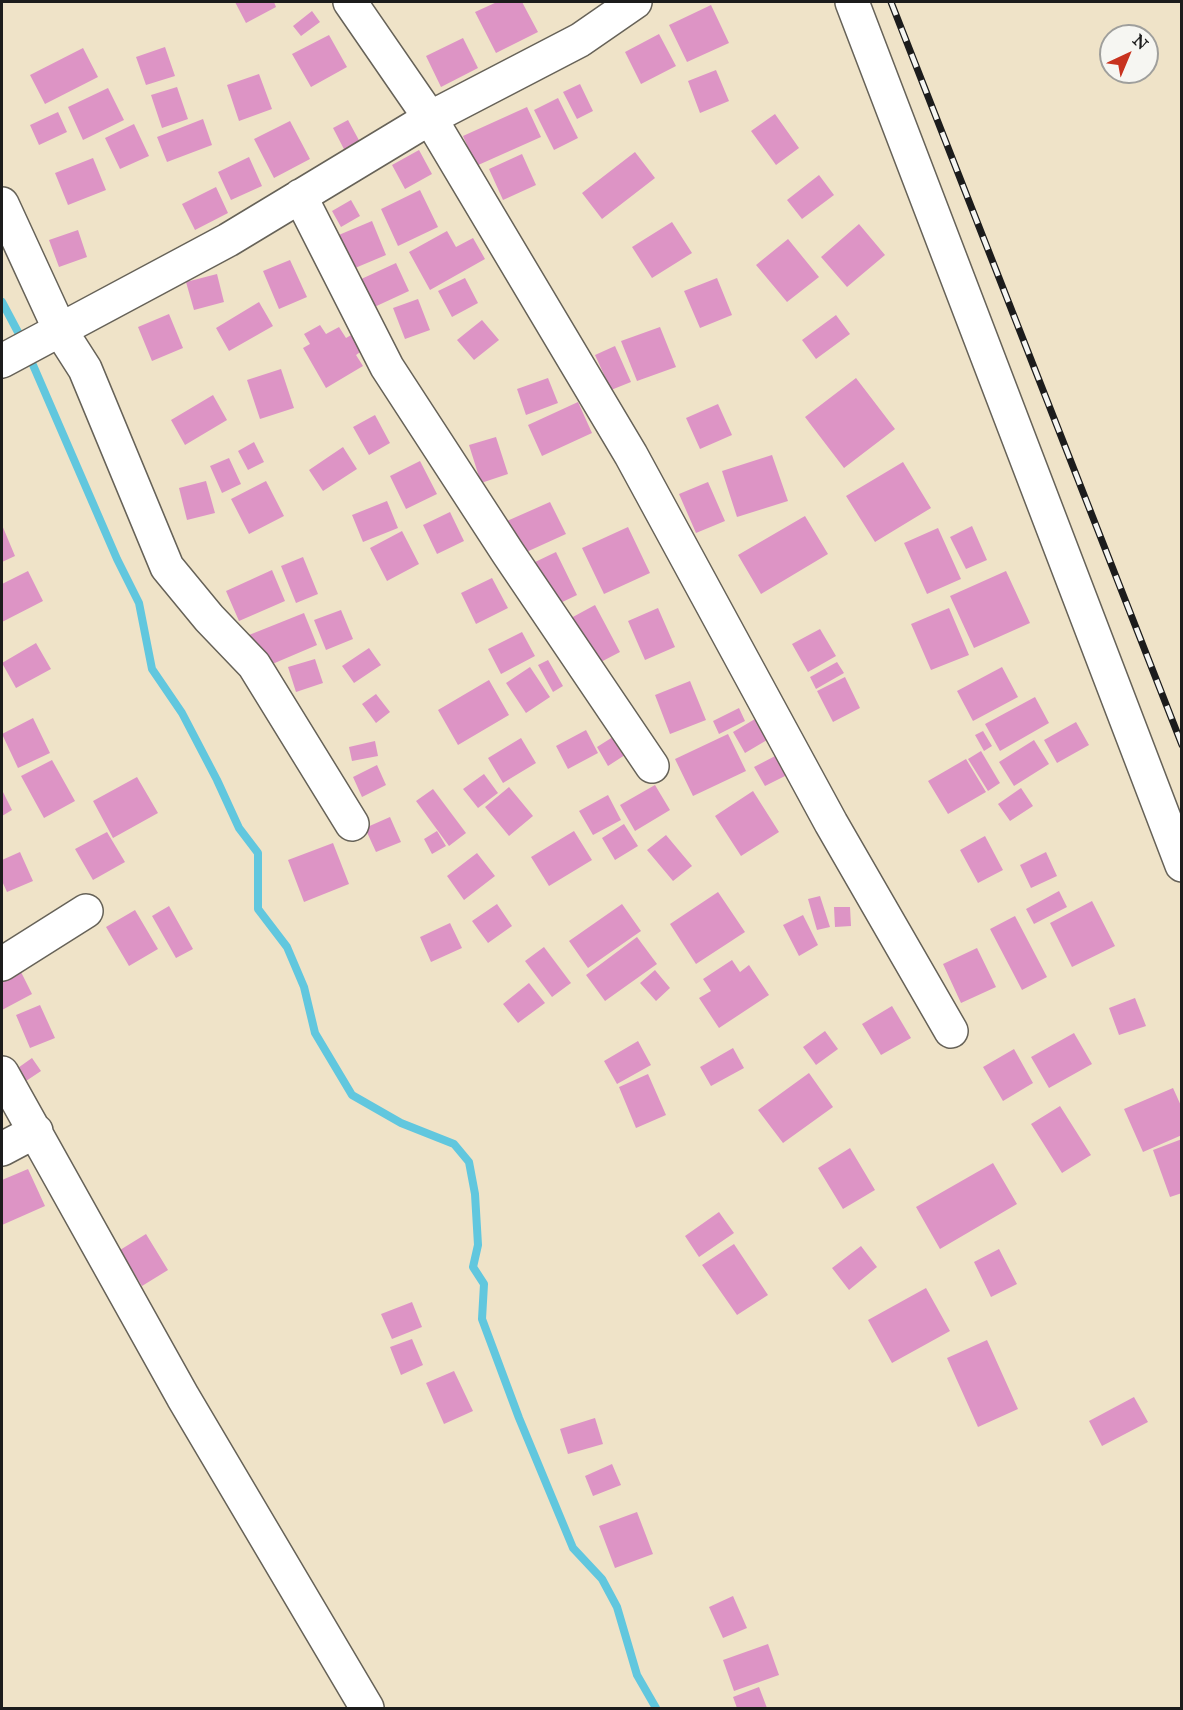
<!DOCTYPE html>
<style>
body{margin:0}
#map{position:relative;width:1183px;height:1710px;overflow:hidden;background:#efe3c8;font-family:"IM FELL Great Primer",serif}
canvas{display:block}
.frame{position:absolute;inset:0;border:3px solid #1c1c1c;pointer-events:none}
.north{position:absolute;left:1099px;top:24px;width:60px;height:60px;box-sizing:border-box;background:#f6f6f2;border:2px solid #9f9f9c;border-radius:50%;rotate:44deg;font-size:16px;font-weight:700;line-height:24px;text-align:center;color:#1c1c1c}
.north::after{content:'';display:block;margin:auto;width:21px;height:27px;background:#c8321e;clip-path:polygon(50% 0,100% 100%,50% 72%,0 100%)}
</style>
<div id="map">
<canvas width="1183" height="1710"></canvas>
<div class="frame"></div>
<div class="north">N</div>
</div>
<script>
const context = document.querySelector('canvas').getContext('2d');
context.lineJoin = 'round';
function strokePath(path, color, width, dash) {
  context.strokeStyle = color;
  context.lineWidth = width;
  context.lineCap = dash ? 'butt' : 'round';
  context.setLineDash(dash || []);
  context.stroke(path);
}
function paint(path, color) {
  context.fillStyle = color;
  context.fill(path, 'evenodd');
}
strokePath(new Path2D(`
 M2,302L19,334
 M33,365L117,559L139,603L152,669L182,713L217,780L239,828L258,853V909L287,947L304,987L315,1033L352,1095L401,1123L454,1144L469,1162L475,1194L478,1245L473,1267L484,1284L482,1319L519,1418L573,1548L602,1579L617,1607L637,1675L656,1708`), '#61c7de', 8);
paint(new Path2D(`
 M235,2H274L276,7L246,23Z
 M497,2H522L538,32L496,53L475,12Z
 M711,5L729,43L687,62L669,25Z
 M312,11L320,22L301,36L293,26Z
 M659,34L676,66L641,84L625,52Z
 M329,35L347,67L311,87L292,54Z
 M463,38L478,68L441,87L426,56Z
 M165,47L175,76L146,85L136,57Z
 M83,48L98,77L45,104L30,75Z
 M716,70L729,101L700,113L688,81Z
 M259,74L272,109L239,121L227,85Z
 M580,84L593,111L577,119L563,92Z
 M177,87L188,119L162,128L151,95Z
 M108,88L124,120L83,140L68,107Z
 M558,98L578,138L554,150L534,110Z
 M527,107L541,137L476,166L463,136Z
 M58,112L67,132L39,145L30,125Z
 M775,114L799,148L776,165L751,131Z
 M203,119L212,145L167,162L157,137Z
 M348,120L361,144L346,153L333,128Z
 M290,121L310,159L274,178L254,139Z
 M134,124L149,156L120,169L105,138Z
 M419,150L432,174L405,189L392,165Z
 M635,152L655,178L602,219L582,193Z
 M522,154L536,185L503,200L489,169Z
 M249,157L262,186L231,200L218,172Z
 M93,158L106,190L68,205L55,173Z
 M819,175L834,195L802,219L787,200Z
 M216,187L228,213L195,230L182,204Z
 M420,190L438,227L398,246L381,209Z
 M351,200L360,216L341,227L332,211Z
 M372,221L386,255L348,271L334,237Z
 M672,222L692,253L652,278L632,247Z
 M859,224L885,255L847,287L821,257Z
 M78,230L87,257L59,267L49,240Z
 M447,231L456,247L473,238L485,259L430,290L409,252Z
 M788,239L819,277L787,302L756,265Z
 M290,260L307,297L279,309L263,271Z
 M396,263L409,291L370,309L357,281Z
 M217,274L224,302L194,310L186,282Z
 M465,278L478,303L452,317L438,291Z
 M717,278L732,315L700,328L684,291Z
 M418,299L430,330L405,339L393,308Z
 M259,302L273,326L229,351L216,328Z
 M169,314L183,348L152,361L138,327Z
 M836,315L850,334L816,359L802,340Z
 M482,320L499,340L474,360L457,340Z
 M320,325L326,334L339,327L346,338L353,334L363,350L356,355L363,366L326,388L303,348L310,344L304,334Z
 M660,327L676,367L637,381L621,341Z
 M615,346L631,382L611,390L595,355Z
 M281,369L294,408L260,419L247,380Z
 M548,378L558,403L526,415L517,389Z
 M856,378L895,429L844,468L805,417Z
 M213,395L227,420L185,445L171,420Z
 M578,402L592,433L542,456L528,425Z
 M718,404L732,435L700,449L686,418Z
 M375,415L390,443L369,455L353,427Z
 M496,437L508,474L481,483L469,445Z
 M254,442L264,462L248,470L238,451Z
 M343,447L357,469L323,491L309,470Z
 M772,455L788,501L737,517L722,471Z
 M229,458L241,484L222,493L210,466Z
 M420,461L437,494L406,509L390,476Z
 M903,462L931,508L875,542L846,496Z
 M206,481L215,513L187,520L179,488Z
 M266,481L284,516L249,534L231,499Z
 M708,482L725,521L696,533L679,494Z
 M387,501L398,528L363,542L352,515Z
 M550,502L566,534L522,554L507,521Z
 M450,512L464,541L437,554L423,525Z
 M805,516L828,554L761,594L738,555Z
 M2,525L15,556L2,562Z
 M972,526L987,560L966,569L950,537Z
 M628,527L650,573L604,594L582,548Z
 M938,528L961,579L927,594L904,543Z
 M402,531L419,564L387,581L370,548Z
 M556,552L577,595L554,606L533,563Z
 M303,557L318,594L296,603L281,566Z
 M272,570L285,601L239,621L226,591Z
 M28,571L43,601L2,622V584Z
 M1006,571L1030,623L974,648L950,596Z
 M492,578L508,608L476,624L461,593Z
 M595,605L620,652L595,665L571,618Z
 M658,608L675,647L645,660L628,621Z
 M949,608L969,655L931,670L911,624Z
 M341,610L353,639L326,650L314,620Z
 M304,613L317,645L263,668L249,635Z
 M820,629L836,656L808,672L792,644Z
 M522,632L535,656L501,674L488,649Z
 M36,643L51,669L16,688L2,663Z
 M369,648L381,665L354,683L342,666Z
 M315,659L323,683L296,692L288,667Z
 M548,660L563,686L553,692L538,665Z
 M837,662L844,673L816,689L810,677Z
 M530,667L550,697L526,713L506,683Z
 M1002,667L1018,697L973,721L957,691Z
 M845,677L860,708L833,722L817,691Z
 M489,680L509,715L458,745L438,710Z
 M690,681L706,720L670,734L655,695Z
 M376,694L390,712L376,723L362,704Z
 M1035,697L1049,723L1000,751L985,724Z
 M739,708L745,721L719,734L713,721Z
 M33,718L50,753L18,768L2,734Z
 M755,719L767,740L745,753L733,732Z
 M1076,722L1089,745L1057,763L1044,740Z
 M586,730L598,753L568,769L556,746Z
 M983,731L992,746L984,751L975,735Z
 M728,734L746,771L693,796L675,759Z
 M616,735L628,753L608,766L597,747Z
 M521,738L536,763L503,783L488,758Z
 M1034,740L1049,764L1014,786L999,762Z
 M375,741L378,756L352,761L349,747Z
 M981,751L1000,783L988,791L968,759Z
 M779,754L789,774L765,786L754,767Z
 M966,759L986,792L948,814L928,781Z
 M52,760L75,801L44,818L21,776Z
 M377,765L386,785L362,797L353,777Z
 M484,774L498,793L478,808L463,789Z
 M137,777L158,813L113,838L93,801Z
 M655,785L670,810L635,831L620,805Z
 M509,787L533,816L509,836L485,807Z
 M1021,788L1033,806L1010,821L998,804Z
 M433,789L466,833L449,846L416,801Z
 M2,790L12,810L2,816Z
 M753,791L779,832L741,856L715,816Z
 M608,795L621,820L593,835L579,811Z
 M390,817L401,842L376,852L365,828Z
 M624,824L638,846L615,860L602,838Z
 M437,831L446,846L432,854L424,839Z
 M574,831L592,860L549,886L531,857Z
 M107,832L125,862L93,880L75,849Z
 M666,835L692,866L673,881L647,850Z
 M985,836L1003,870L978,883L960,850Z
 M333,843L349,884L304,902L288,860Z
 M20,852L33,881L7,892L2,881V860Z
 M1046,852L1057,876L1031,888L1020,865Z
 M477,853L495,876L464,900L447,876Z
 M1059,891L1067,907L1034,924L1026,909Z
 M718,892L745,932L696,964L670,924Z
 M820,896L830,927L817,930L808,899Z
 M1092,901L1115,946L1072,967L1050,923Z
 M497,904L512,926L488,943L472,921Z
 M622,904L641,931L588,968L569,941Z
 M169,906L193,949L176,958L152,916Z
 M834,907H850L851,926L835,927Z
 M135,910L158,949L129,966L106,927Z
 M803,915L818,945L799,956L783,925Z
 M1015,916L1047,977L1022,990L990,929Z
 M450,923L462,948L431,962L420,937Z
 M637,937L657,964L605,1001L586,975Z
 M544,947L571,983L552,997L525,961Z
 M977,948L996,987L961,1003L943,964Z
 M732,960L740,972L749,965L769,995L719,1028L699,998L711,991L703,979Z
 M18,966L32,994L2,1010V975Z
 M655,970L670,988L656,1001L640,983Z
 M529,983L545,1003L518,1023L503,1004Z
 M1135,998L1146,1026L1119,1035L1109,1008Z
 M40,1005L55,1038L30,1048L16,1015Z
 M892,1006L911,1038L881,1055L862,1024Z
 M825,1031L838,1049L816,1065L803,1047Z
 M1074,1033L1092,1064L1049,1088L1031,1057Z
 M638,1041L651,1065L617,1084L604,1061Z
 M733,1048L744,1068L711,1086L700,1067Z
 M1014,1049L1033,1083L1003,1101L983,1067Z
 M32,1058L41,1071L23,1083L15,1070Z
 M809,1073L833,1107L783,1143L758,1110Z
 M648,1074L666,1115L636,1128L619,1087Z
 M1173,1088L1182,1108V1135L1143,1152L1124,1109Z
 M1060,1106L1091,1155L1062,1173L1031,1124Z
 M1182,1139V1193L1170,1197L1153,1150Z
 M850,1148L875,1190L843,1209L818,1168Z
 M993,1163L1017,1204L940,1249L916,1207Z
 M28,1169L45,1206L2,1225V1180Z
 M719,1212L734,1233L699,1257L685,1236Z
 M146,1234L168,1270L142,1286L120,1250Z
 M734,1244L768,1295L737,1315L702,1265Z
 M861,1246L877,1267L849,1290L832,1268Z
 M999,1249L1017,1284L991,1297L974,1262Z
 M926,1288L950,1331L892,1363L868,1320Z
 M412,1302L422,1327L392,1339L381,1314Z
 M412,1339L423,1365L401,1375L390,1347Z
 M987,1340L1018,1409L978,1427L947,1358Z
 M454,1371L473,1411L444,1424L426,1383Z
 M1134,1397L1148,1422L1102,1446L1089,1421Z
 M595,1418L603,1444L568,1454L560,1429Z
 M612,1464L621,1485L593,1496L585,1476Z
 M637,1512L653,1554L615,1568L599,1526Z
 M733,1596L747,1628L723,1638L709,1607Z
 M768,1644L779,1675L734,1691L723,1660Z
 M759,1687L767,1708H737L733,1697Z`), '#dd94c5');
const street = new Path2D(`
 M350,2L430,118L631,455L831,823L951,1031
 M852,2L1182,865
 M300,196L387,367L508,553L652,766
 M2,204L60,330L85,369L167,567L209,618L254,665L352,824
 M2,361L228,240L430,118L580,40L635,2
 M2,964L86,911
 M2,1073L183,1397L367,1708
 M2,1149L36,1131`);
strokePath(street, '#666258', 36);
strokePath(street, '#fff', 33);
const rail = new Path2D(`
 M891,2L1182,745`);
strokePath(rail, '#1c1c1c', 7);
strokePath(rail, '#f6f6f2', 4.5, [14]);
</script>
